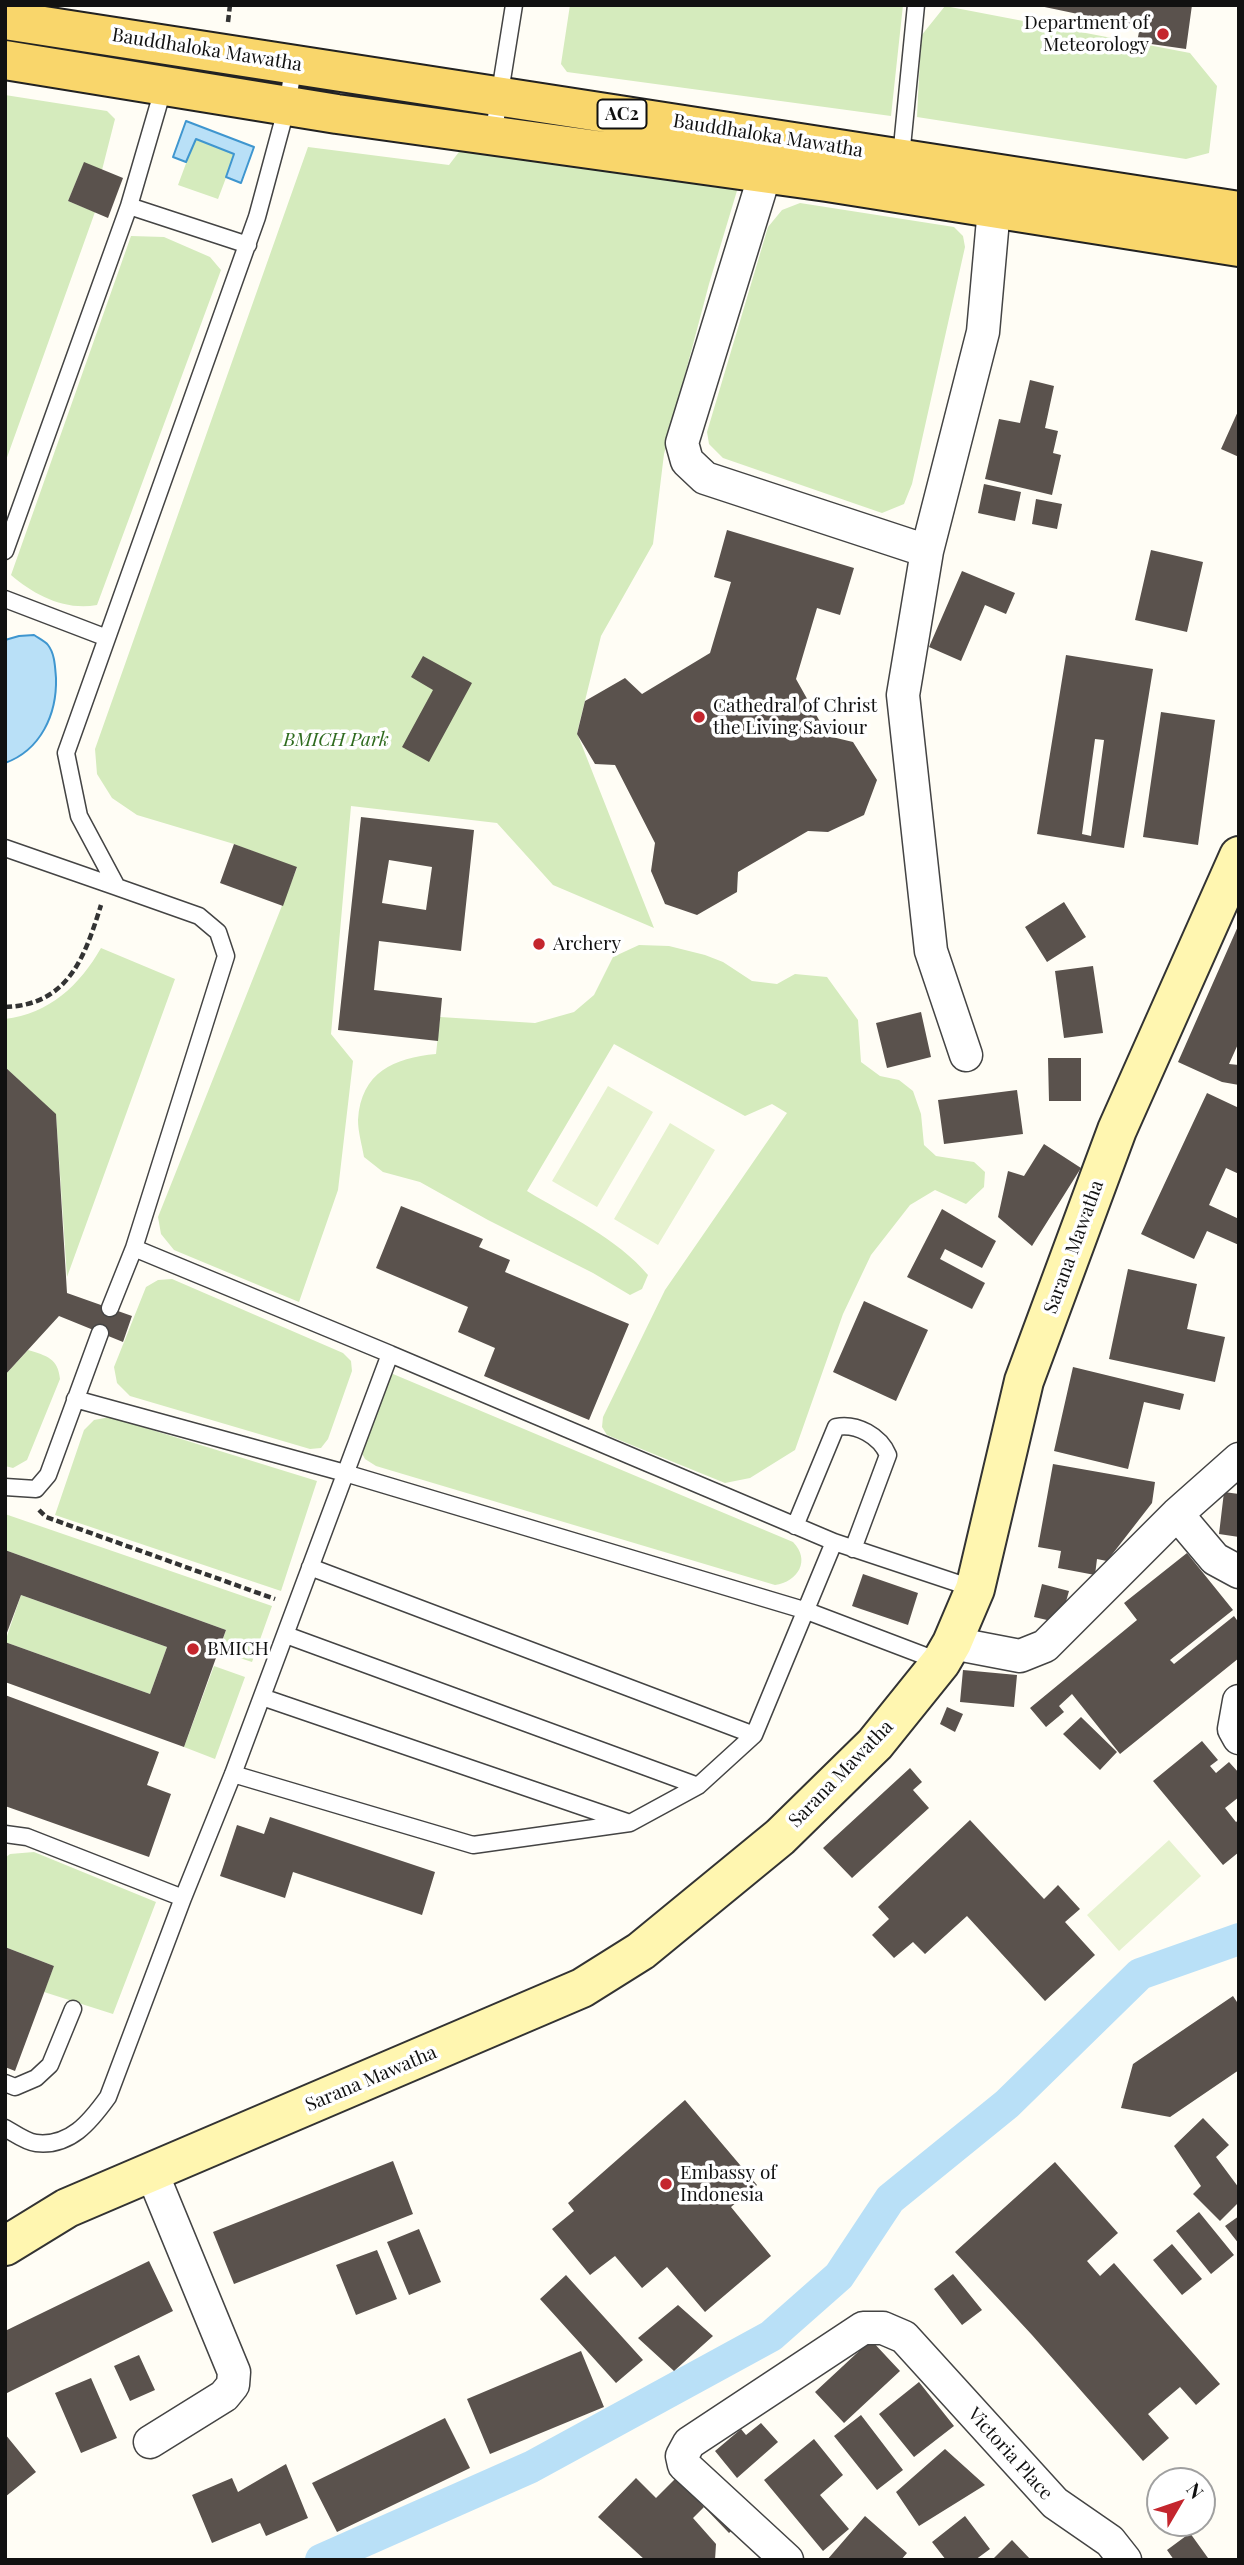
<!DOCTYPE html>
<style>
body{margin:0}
#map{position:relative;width:1244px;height:2565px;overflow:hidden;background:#fffdf5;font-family:"Playfair Display",serif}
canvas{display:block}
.frame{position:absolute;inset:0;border:7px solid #111;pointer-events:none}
.north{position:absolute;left:1146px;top:2467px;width:70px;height:70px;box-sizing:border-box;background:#fff;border:2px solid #a0a0a0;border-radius:50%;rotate:51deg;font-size:19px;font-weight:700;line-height:28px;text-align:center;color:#111}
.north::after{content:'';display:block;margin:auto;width:24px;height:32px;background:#c4262e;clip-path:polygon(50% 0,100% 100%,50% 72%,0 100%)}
</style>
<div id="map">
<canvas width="1244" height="2565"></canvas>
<div class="frame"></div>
<div class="north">N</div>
</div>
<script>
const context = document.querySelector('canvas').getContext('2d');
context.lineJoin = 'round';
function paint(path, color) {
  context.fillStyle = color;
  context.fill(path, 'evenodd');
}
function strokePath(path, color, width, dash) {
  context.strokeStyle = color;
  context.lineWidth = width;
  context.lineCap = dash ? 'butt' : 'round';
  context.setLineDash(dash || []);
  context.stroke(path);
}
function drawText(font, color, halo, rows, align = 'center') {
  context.font = font + ' "Playfair Display",serif';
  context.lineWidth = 7;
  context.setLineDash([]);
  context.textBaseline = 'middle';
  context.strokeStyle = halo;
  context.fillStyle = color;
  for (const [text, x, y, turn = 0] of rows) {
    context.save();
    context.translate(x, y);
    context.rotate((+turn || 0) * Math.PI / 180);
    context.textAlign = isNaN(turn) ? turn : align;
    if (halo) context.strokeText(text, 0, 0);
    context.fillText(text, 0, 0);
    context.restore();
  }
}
paint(new Path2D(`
 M570,5H903L891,116L567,72L561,64Z
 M945,6L1190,53L1217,86L1209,153L1186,159L917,117L921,36Z
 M5,95L107,111L115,119L102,170L84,163L68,201L95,212L5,463Z
 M195,139L235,154L218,199L178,185Z
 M468,140L739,184L709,284L664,454L653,544L601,636L577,733L654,928L553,885L497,823L351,806L331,1034L353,1061L338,1190L299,1302L174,1250L161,1234L158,1217L297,868L234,844L137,815L112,798L97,774L95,749L308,147L449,165Z
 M800,203L954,227L963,236L965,247L912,484L904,504L882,513L723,458L709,444L707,432L768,227L782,210Z
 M131,236L164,237L210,257L221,270L97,605C65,611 34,595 11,575Z
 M639,945L669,946L705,955L723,962L752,981L777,984L795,974L827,977L858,1020L861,1062L880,1076L899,1080L913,1091L921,1114L924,1145L936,1156L974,1162L985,1172L984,1187L966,1204L935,1190L910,1205L871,1255L843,1314L795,1450L750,1478L725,1483L607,1435L602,1427L603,1417L665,1290L787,1113L772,1104L745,1116L614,1044L527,1191C568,1216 617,1238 648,1275L642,1289L630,1295L593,1273L488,1220L420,1182L383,1172L364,1157C362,1145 358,1132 358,1120C361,1072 394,1058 436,1054L440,1017L535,1023L574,1012L594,995L613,957Z
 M101,948L175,979L67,1277L56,1115L5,1067V1019C49,1014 80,985 101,948Z
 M172,1279L343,1353L351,1361L352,1371L328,1439L321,1448L310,1449L130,1396L117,1383L114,1367L146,1287L158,1280Z
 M28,1350C47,1356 58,1358 60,1379L27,1460L13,1468L5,1466V1375Z
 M393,1374L793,1542C811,1560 798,1582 775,1585L376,1466L365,1459L359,1448L386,1377Z
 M110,1417L317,1481L281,1591L55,1515L84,1430L94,1420Z
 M5,1514L272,1606L252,1662L219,1651L226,1630L5,1550Z
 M21,1595L167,1647L150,1694L5,1642Z
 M214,1666L245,1677L215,1759L184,1747Z
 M34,1852L156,1902L113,2014L44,1992L54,1966L5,1947V1858L10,1854Z`), '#d5ebbd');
paint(new Path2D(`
 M608,1086L653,1112L597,1207L552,1181Z
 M670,1123L715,1150L658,1245L614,1219Z
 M1169,1840L1201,1876L1119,1951L1087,1915Z`), '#e6f2cf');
const water = new Path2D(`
 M186,121L254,147L241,183L226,177L234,154L196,139L186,162L173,157Z
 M34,635C38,638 45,641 48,645C55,654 55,667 56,678C57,714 41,750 5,763V640L19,636Z`);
paint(water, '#b9e0f7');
strokePath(water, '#3f96cf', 2);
strokePath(new Path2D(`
 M321,2560L531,2467L771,2336L839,2276L890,2199L1007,2104L1140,1974L1239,1939`), '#b9e0f7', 32);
paint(new Path2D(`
 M1035,5H1192L1186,49L1137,42L1140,27Z
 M84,162L123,178L108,218L68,201Z
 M1030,380L1054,386L1045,428L1058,431L1053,453L1061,455L1052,495L985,479L999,419L1020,423Z
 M1239,409V457L1221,449Z
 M984,484L1021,492L1015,521L978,513Z
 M1036,499L1062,504L1057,529L1032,524Z
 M727,530L854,568L840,615L817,608L796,679L828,736L853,742L877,780L864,815L828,832L808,831L738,872L737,892L697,915L665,904L651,871L655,843L615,765L595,764L577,734L585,701L625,678L642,694L710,653L731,582L714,577Z
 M1151,550L1203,562L1187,632L1135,620Z
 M962,571L1015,593L1006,614L985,605L961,661L929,647Z
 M1066,655L1153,669L1124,848L1037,834ZM1095,739L1104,740L1091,836L1082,834Z
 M423,656L472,683L429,762L402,747L433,690L411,677Z
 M1161,712L1215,720L1198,845L1143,837Z
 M361,817L474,830L461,951L379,941L374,990L442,998L438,1041L338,1030ZM389,860L432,867L426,910L382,903Z
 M234,844L297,867L283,906L220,883Z
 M1064,902L1086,937L1047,962L1025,927Z
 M1239,924V1042L1229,1064L1239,1065V1085L1222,1082L1178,1062Z
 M1093,966L1103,1033L1064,1038L1055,971Z
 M921,1012L931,1057L887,1068L876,1023Z
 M1048,1058H1081V1101H1049Z
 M5,1067L56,1114L67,1293L132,1316L123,1342L59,1316L5,1375Z
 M1017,1090L1023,1134L944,1144L938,1100Z
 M1207,1093L1239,1108V1174L1226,1168L1209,1205L1239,1219V1245L1207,1231L1194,1259L1141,1234Z
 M1044,1144L1081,1168L1032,1246L998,1217L1008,1171L1024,1176Z
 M401,1206L483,1239L479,1247L510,1260L505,1272L629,1324L589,1420L484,1376L495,1348L458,1332L468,1307L376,1268Z
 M942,1209L996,1241L982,1268L945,1249L940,1259L985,1283L972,1309L907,1277Z
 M1128,1269L1197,1284L1187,1329L1225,1337L1215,1382L1109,1359Z
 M864,1301L928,1330L896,1401L833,1372Z
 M1073,1367L1184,1394L1180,1410L1144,1402L1128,1469L1054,1451Z
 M1053,1464L1155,1482L1152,1503L1107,1561L1097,1559L1095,1575L1058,1568L1061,1551L1038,1547Z
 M1224,1492L1239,1494V1537L1219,1534Z
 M5,1550L226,1630L184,1747L5,1682V1642L150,1694L167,1647L21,1595L5,1638Z
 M1187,1553L1233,1610L1170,1660L1174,1664L1234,1616L1239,1623V1658L1120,1754L1072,1694L1059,1706L1064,1712L1046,1727L1030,1708L1137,1620L1124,1603Z
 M863,1574L918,1593L908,1625L852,1606Z
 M1042,1584L1069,1591L1060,1623L1034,1617Z
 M963,1670L1017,1675L1014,1707L960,1702Z
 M5,1695L159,1752L147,1785L171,1794L149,1857L5,1806Z
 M947,1707L963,1714L955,1732L940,1724Z
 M1081,1717L1117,1752L1100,1770L1063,1734Z
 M1202,1741L1218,1760L1210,1766L1216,1773L1229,1762L1239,1773V1797L1225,1808L1236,1822L1239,1820V1852L1223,1865L1153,1781Z
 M910,1768L922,1782L913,1790L929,1808L852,1878L823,1848Z
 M270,1817L435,1872L422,1915L293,1872L285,1898L220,1876L237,1825L264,1834Z
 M970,1820L1044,1899L1058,1885L1080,1909L1065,1922L1095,1955L1045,2001L967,1916L925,1954L913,1942L894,1958L872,1935L889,1919L878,1907Z
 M5,1947L54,1966L15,2071L5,2067Z
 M1233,1996L1239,2005V2070L1170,2117L1121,2108L1133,2064Z
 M685,2100L757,2185L731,2207L771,2256L705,2312L667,2267L642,2288L615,2256L590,2275L552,2229L574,2211L568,2203Z
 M1203,2118L1229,2145L1216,2157L1239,2188V2202L1220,2221L1193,2194L1201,2186L1174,2146Z
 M393,2161L413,2214L234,2284L213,2232Z
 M1055,2162L1118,2233L1087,2261L1100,2276L1114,2263L1220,2384L1196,2405L1180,2387L1148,2414L1169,2438L1143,2461L1032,2335L955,2252Z
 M1199,2212L1234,2255L1211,2274L1176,2231Z
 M1239,2216V2244L1225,2226Z
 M419,2229L441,2282L409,2295L387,2242Z
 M1172,2244L1202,2279L1182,2295L1153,2260Z
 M377,2250L397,2299L356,2315L336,2265Z
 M149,2261L173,2311L5,2394V2331Z
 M953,2274L982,2310L962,2325L934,2289Z
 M566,2275L643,2360L616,2383L540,2299Z
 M678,2305L713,2336L674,2371L638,2338Z
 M871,2340L900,2371L844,2423L815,2392Z
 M581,2351L604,2407L490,2454L467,2399Z
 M139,2355L155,2390L130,2401L114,2366Z
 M91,2378L117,2438L81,2453L55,2393Z
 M919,2382L954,2426L914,2457L879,2414Z
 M861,2415L903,2470L877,2490L834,2436Z
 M445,2418L470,2468L337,2532L312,2483Z
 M761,2423L778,2442L737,2478L715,2451L741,2429L746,2435Z
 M5,2434L36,2472L5,2497Z
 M814,2439L843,2475L820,2495L849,2529L823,2551L764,2480Z
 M945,2449L985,2485L919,2526L896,2492Z
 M286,2464L308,2518L266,2536L260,2523L212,2543L192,2495L232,2478L238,2492Z
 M677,2477L704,2507L693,2518L716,2544L715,2560H645L598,2517L636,2478L656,2498Z
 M715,2497L740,2523L729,2533L704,2507Z
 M865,2516L907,2553L901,2560H827Z
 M965,2516L990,2549L975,2560H946L932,2542Z
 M1190,2533L1208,2558L1205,2560H1174L1167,2550Z
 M1012,2540L1031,2560H992Z`), '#5a524d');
const lane = new Path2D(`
 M493,136L514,5
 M901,157L916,5
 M129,206L248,245
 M5,551L129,206L164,86
 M5,599L107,638
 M5,848L117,887L79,816L66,753L257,217L287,106L294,63
 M110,1308L134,1248
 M390,1354L834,1542L975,1589
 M75,1399L345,1473L807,1611L941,1662
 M5,1487L36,1489L48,1475L100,1333
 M795,1526L836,1427C857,1423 880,1436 888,1455L853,1549
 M310,1567L754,1735
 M286,1635L698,1786
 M262,1697L627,1822
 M233,1774L473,1845L630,1823L698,1786L754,1735L834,1542
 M5,1834L27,1837L183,1898
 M5,2083L15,2087L36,2078L50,2065L73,2009
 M5,2128C14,2133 26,2142 36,2143C70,2147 90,2122 108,2097L183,1898L233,1774L390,1354L134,1248L226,956L218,932L199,916L117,887`);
const street = new Path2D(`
 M767,150L765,174L682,443L687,461L705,478L927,551
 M966,1055L931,951L903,695L927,551L983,332L994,208
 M1177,1514L1215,1559L1239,1572
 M952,1643L1020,1656L1045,1646L1177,1514L1239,1459
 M1239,1701L1234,1729L1239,1738
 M150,2442L224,2396L233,2385L234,2372L152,2173
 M787,2560L684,2465L682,2456L689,2443L863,2328H883L904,2337L1055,2503L1110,2541L1125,2560`);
const secondary = new Path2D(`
 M5,2246L67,2208L582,1988L641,1951L780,1837L875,1744L941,1662L952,1643L975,1589L1024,1381L1117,1130L1239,856`);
const primary = new Path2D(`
 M5,20L1239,211
 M5,60L337,114L827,182L1239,247`);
strokePath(lane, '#444', 19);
strokePath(street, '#444', 35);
strokePath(secondary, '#333', 42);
strokePath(primary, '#222', 42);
strokePath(new Path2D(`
 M228,22L230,5
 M5,1007C69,1005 85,956 101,905
 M39,1510L46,1517L275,1599`), '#333', 4.5, [7, 3.5]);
strokePath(lane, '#fff', 16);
strokePath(street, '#fff', 32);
strokePath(secondary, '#fff6b0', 38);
strokePath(primary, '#f9d66b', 38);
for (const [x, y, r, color] of [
 [1163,34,7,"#c4262e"],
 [699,717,7,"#c4262e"],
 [539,944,7,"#c4262e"],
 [193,1649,7,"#c4262e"],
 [666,2184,7,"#c4262e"]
]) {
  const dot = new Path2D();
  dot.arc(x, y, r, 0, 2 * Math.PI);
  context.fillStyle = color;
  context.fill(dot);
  strokePath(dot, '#fff', 2.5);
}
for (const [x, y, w] of [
 [622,114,49]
]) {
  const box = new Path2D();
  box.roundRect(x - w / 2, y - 14.5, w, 29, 5);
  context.fillStyle = '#fff';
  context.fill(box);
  strokePath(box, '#111', 2);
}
drawText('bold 18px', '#111', null, [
 ["AC2",622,114]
]);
drawText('19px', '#111', '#fff', [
 ["Department of",1149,23,"right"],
 ["Meteorology",1149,45,"right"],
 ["Cathedral of Christ",713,706],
 ["the Living Saviour",713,728],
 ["Archery",553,944],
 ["BMICH",207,1649],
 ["Embassy of",680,2173],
 ["Indonesia",680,2195]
], 'left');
drawText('19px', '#111', '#fff', [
 ["Bauddhaloka Mawatha",207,50,9],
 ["Bauddhaloka Mawatha",768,136,9],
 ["Sarana Mawatha",1074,1247,-70],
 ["Sarana Mawatha",841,1774,-46],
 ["Sarana Mawatha",371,2079,-23],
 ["Victoria Place",1010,2454,48]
]);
drawText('italic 19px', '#2f6b1f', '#fff', [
 ["BMICH Park",336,740]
]);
</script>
